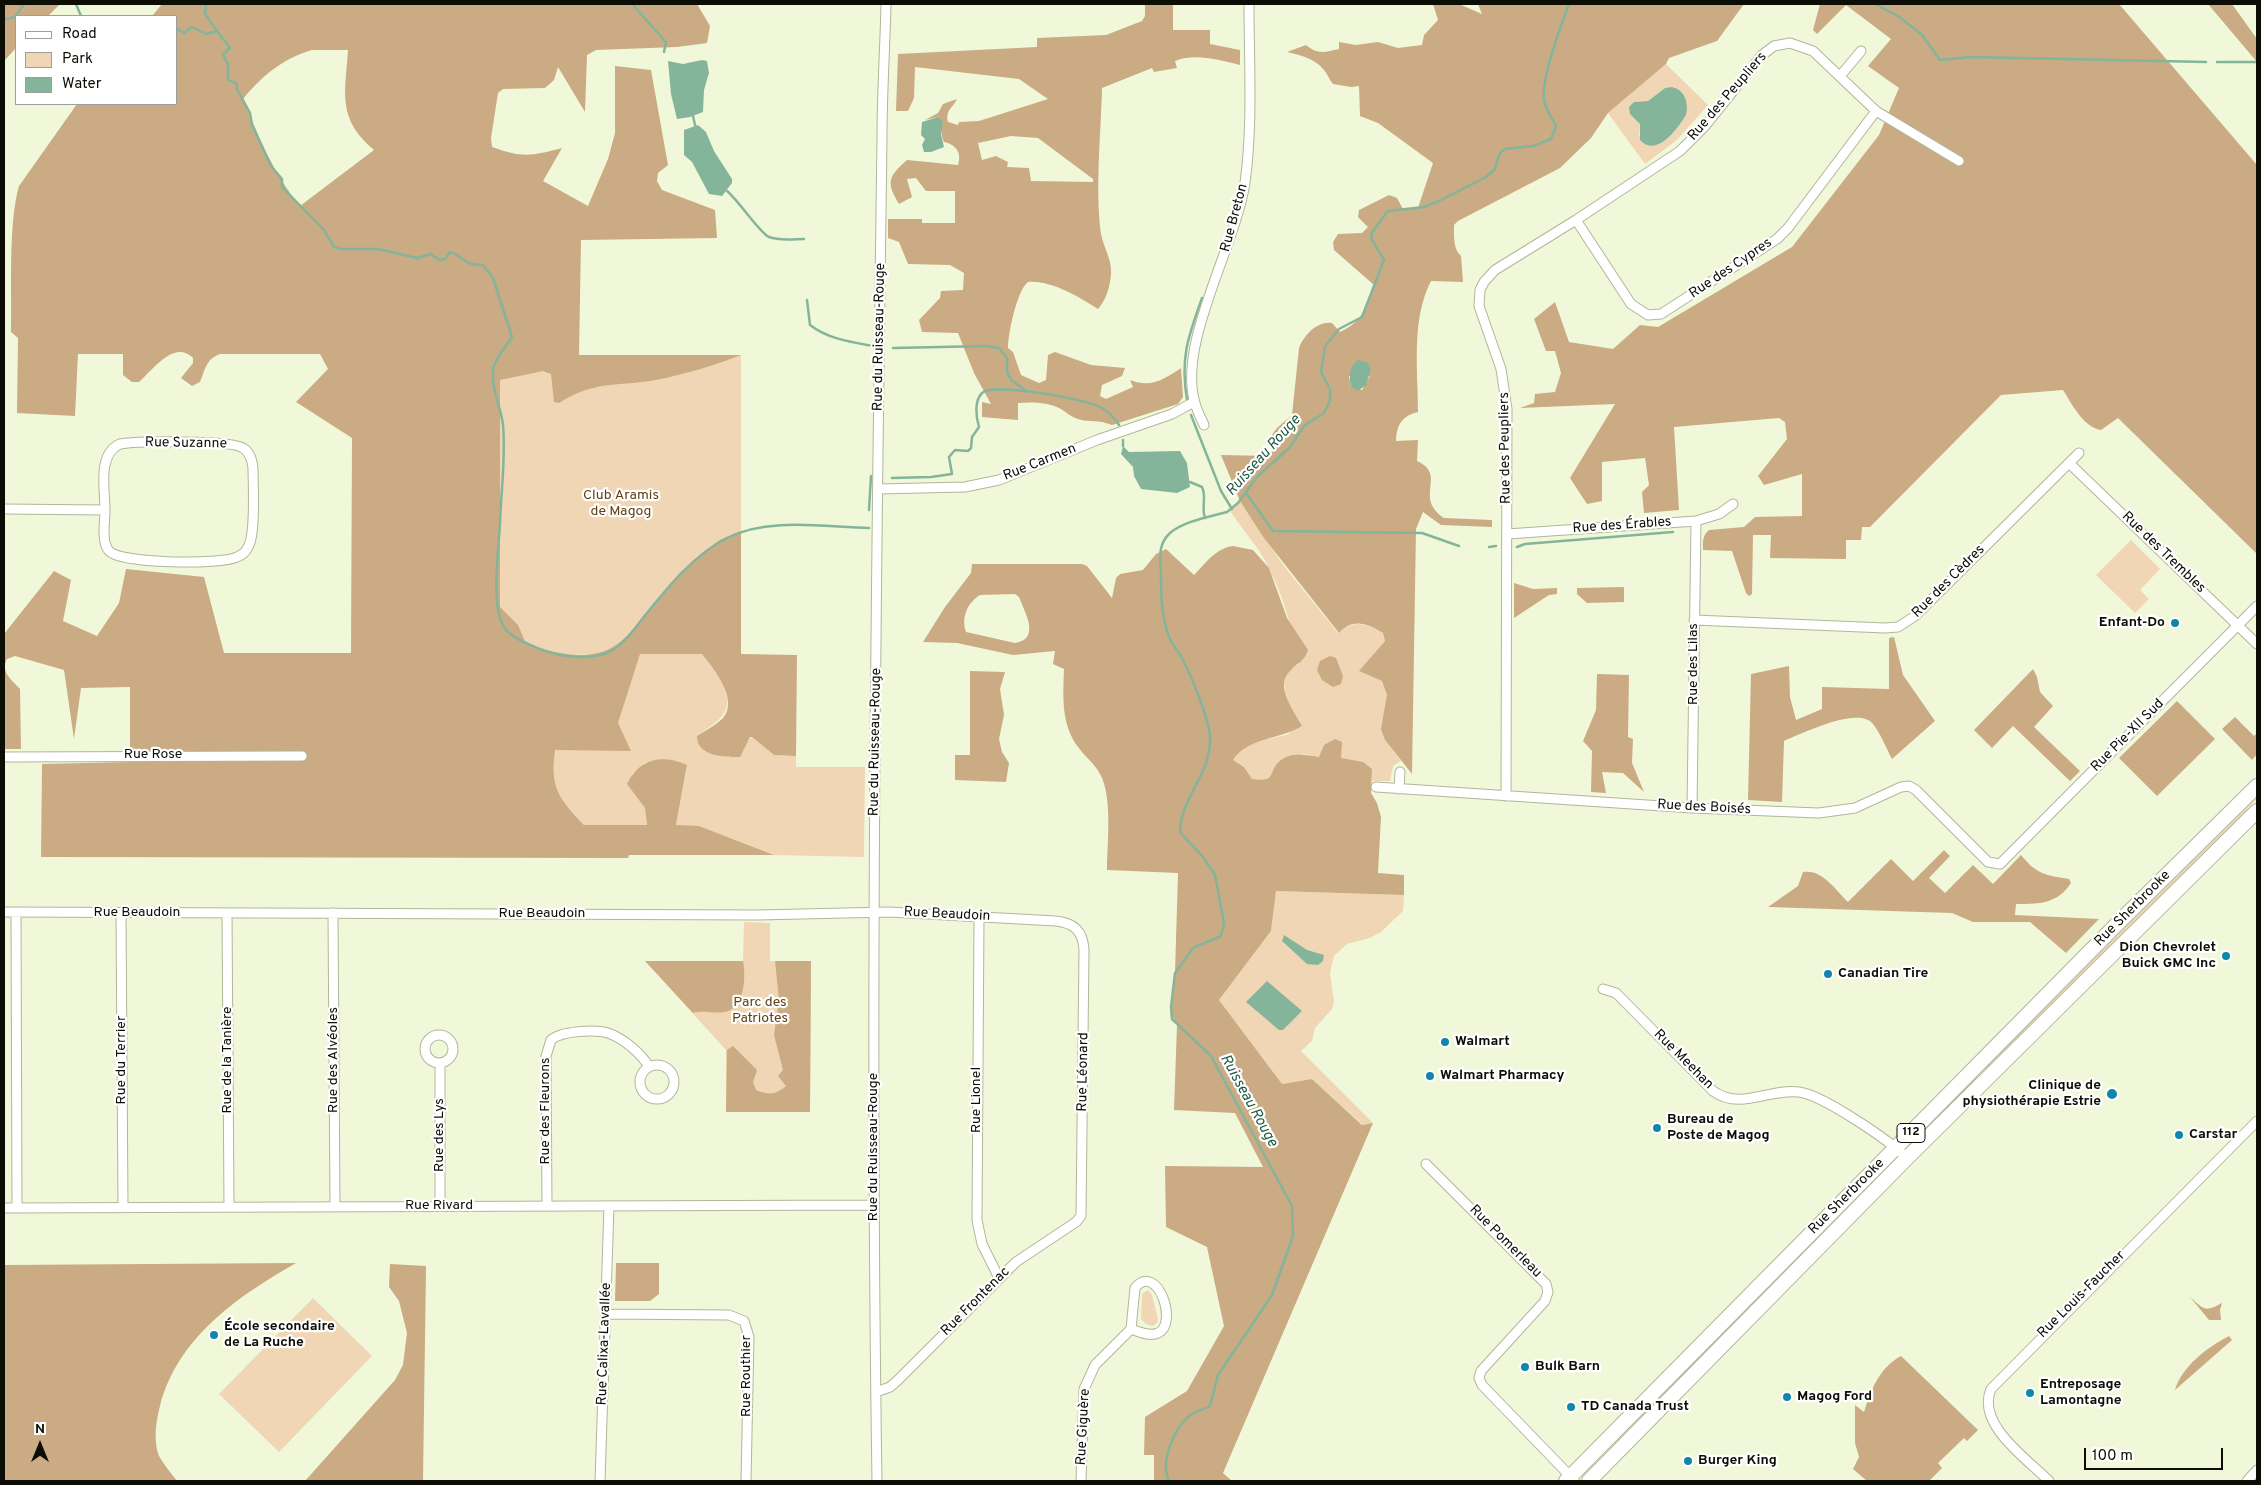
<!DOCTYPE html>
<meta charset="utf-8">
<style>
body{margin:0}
#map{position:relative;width:2261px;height:1485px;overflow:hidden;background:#f1f8d9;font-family:Overpass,sans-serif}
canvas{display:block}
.frame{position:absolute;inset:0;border:5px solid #0c0e05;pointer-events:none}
.legend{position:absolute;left:15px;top:15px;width:162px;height:90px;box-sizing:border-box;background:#fff;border:1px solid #9e9f9b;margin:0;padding:6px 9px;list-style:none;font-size:15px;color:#0c0e05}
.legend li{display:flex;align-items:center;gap:10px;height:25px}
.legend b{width:25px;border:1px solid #9e9f9b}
.north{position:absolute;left:15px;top:1420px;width:50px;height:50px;-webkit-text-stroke:4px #fff;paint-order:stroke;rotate:0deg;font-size:14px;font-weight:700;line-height:20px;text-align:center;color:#0c0e05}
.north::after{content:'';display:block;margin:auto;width:18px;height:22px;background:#0c0e05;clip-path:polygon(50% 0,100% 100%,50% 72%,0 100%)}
.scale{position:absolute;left:2084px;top:1448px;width:139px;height:22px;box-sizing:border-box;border:2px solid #0c0e05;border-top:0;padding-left:6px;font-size:15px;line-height:18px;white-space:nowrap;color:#0c0e05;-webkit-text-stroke:4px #fff;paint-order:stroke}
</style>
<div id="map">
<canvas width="2261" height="1485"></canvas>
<div class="frame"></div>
<ul class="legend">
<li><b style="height:6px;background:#fff"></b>Road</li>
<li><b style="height:14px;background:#f0d6b5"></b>Park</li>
<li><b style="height:14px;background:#84b59b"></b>Water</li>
</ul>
<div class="north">N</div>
<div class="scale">100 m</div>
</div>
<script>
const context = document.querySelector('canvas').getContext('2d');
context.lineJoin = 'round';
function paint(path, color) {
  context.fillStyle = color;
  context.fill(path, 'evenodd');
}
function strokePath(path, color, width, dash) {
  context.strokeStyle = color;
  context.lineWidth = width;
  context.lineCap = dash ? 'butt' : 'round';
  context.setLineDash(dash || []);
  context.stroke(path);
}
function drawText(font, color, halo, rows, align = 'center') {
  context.font = font + ' Overpass,sans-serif';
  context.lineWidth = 4.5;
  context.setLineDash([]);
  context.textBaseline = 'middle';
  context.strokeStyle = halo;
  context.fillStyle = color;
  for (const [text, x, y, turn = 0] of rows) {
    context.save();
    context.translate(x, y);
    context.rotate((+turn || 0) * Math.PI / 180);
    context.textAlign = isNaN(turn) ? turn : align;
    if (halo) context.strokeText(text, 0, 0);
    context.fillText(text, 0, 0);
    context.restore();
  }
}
paint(new Path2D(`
 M1666,64L1708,105L1677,140L1645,164L1608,113ZM1675,87L1639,137L1640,124L1634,102L1648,101L1665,88Z
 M500,355H741V654L718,673C735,711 728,714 697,736L704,751L729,757L752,737L774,755L796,756V767H865L864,857L774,855L699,826H676L687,766L646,762L632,774L645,808L647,825H584C557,796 552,791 554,750L618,723L639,654H500Z
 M1240,501L1284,566L1338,633C1353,619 1367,623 1383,633L1385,641L1360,671L1382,681L1387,695L1385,740L1401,761L1393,766L1390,781H1372L1371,769L1341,758L1324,745L1320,757L1303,754L1263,781L1252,779L1244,767L1233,760C1244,742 1270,739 1289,734L1284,680L1288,672L1299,664C1293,631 1284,598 1269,568C1260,549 1242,529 1230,511Z
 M2131,540L2160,569L2140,590L2149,599L2135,613L2096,575Z
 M2257,793V798L2228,830L1987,1071L1984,1068L2005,1044Z
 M1276,891L1404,895L1403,911L1381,932L1370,938L1347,944L1334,956L1330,973L1334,1002L1332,1009L1315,1028L1312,1041L1301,1051L1373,1123L1363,1125L1312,1079L1282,1084L1219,1000L1271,931Z
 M744,922L770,923V961H811L810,1112H726V1050L645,961H743Z
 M1819,1232L1821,1234L1802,1257L1656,1405L1653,1403Z
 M1148,1290L1152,1295L1158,1319L1157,1323L1153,1326L1146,1324L1141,1319L1142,1294Z
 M313,1298L372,1356L279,1452L219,1394Z`), '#f0d6b5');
paint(new Path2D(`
 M4,4H60L48,16H16V48L4,61Z
 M162,4H697L710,26L707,43L677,47L596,50L587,55L585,112L558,67L554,80L545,88L503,89L498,93L491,138L492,147C522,158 532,156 562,148L543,181L588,206L608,159L615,133V66L651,70L668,165L658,173L657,181L662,190L715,210L717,238L581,240L579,355H741C713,366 685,374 656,380C616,387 595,380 559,403L554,402L551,374L543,371L500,380V607L518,625L526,644C548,653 589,661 611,648C626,640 636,626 647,613C667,590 692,561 717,542C723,537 734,535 741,532V654L797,655L796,756L774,755L752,737H750L740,757C725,757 697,757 697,736C705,731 716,725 723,718C739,700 713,667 702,654H640L618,723L631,751L555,750C550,789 559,798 584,825H647L645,808L627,784C639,758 663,754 687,765L676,825L699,826L774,855H629L628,858L41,857L42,764L130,762V687L81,688L74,739L64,670L15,656L7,659C0,672 12,680 20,689L21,749H4V634L54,571L71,580L63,621L97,636L119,603L126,569L204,577L224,653H351L352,438L296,402L328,369L320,354H220C206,359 205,370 200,382L192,386L181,378L193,363V358C174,339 152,371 139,382H132L123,375V354H78L75,416L17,413L18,338L11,332C12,290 8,225 19,186L77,104H176V16H152ZM312,50H348C345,94 337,119 374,150L300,206C273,173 259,137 243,99C263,75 282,59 312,50Z
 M1145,4H1173V30H1210V44L1240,50V65C1219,60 1195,53 1175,61L1177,68L1154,72L1152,68L1102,88C1101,133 1095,189 1101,234C1104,249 1112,259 1111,274C1110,287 1106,300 1098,309C1079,297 1051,280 1028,282C1017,290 1008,334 1008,348L1013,352L1021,375L1039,383L1046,380L1048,355L1055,352L1091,365L1125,368L1122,376L1102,385L1100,396L1106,399L1133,387L1130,380C1151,388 1163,380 1181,368L1183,397L1178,404L1112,425C1097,419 1091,423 1078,419C1071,417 1066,412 1061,409C1048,402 1032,402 1018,403V420L982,417V402L991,404L974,373L958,333L922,332L919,320L940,298L941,291L963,290L964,273L950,265L908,264L899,242L888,238V219H922V223H955V191H926L916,178L907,179L912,197L899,204C886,182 888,177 907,160L958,165C962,152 956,145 944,142C940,133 942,126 938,117L925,120L938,113L943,104L957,99C953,108 945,110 948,122L958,125L959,122L979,121L1048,99L1019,79L915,67L914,98L908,111H896L898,54L1037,47V38L1106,35L1142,21L1145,16ZM1011,136L1038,138L1093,179V182L1031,181L1029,168L1007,167L1008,162L996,156L982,160L978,143Z
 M1433,4H1459L1482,14L1478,4H1744L1717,41L1669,58L1666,64L1608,113L1591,138L1560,168L1458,221L1454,225C1454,236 1453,249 1461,256L1463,282L1431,281C1411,320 1418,368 1418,412C1403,415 1396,425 1396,441L1418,440L1417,461C1448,475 1413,497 1444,518L1492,520V527L1441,525L1423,512L1416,529L1412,774L1385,740L1381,729L1387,695L1382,681L1359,671L1385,641L1383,633C1367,623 1352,618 1339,633L1264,538L1240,501L1221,455L1270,456L1273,448C1265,433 1283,424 1292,415L1299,348C1304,335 1317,321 1332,323L1340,332C1365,320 1364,308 1374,285L1334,250L1333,242L1338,234L1362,233L1368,227L1358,217L1359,210L1389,195L1397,198L1403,209L1418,208L1433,163L1378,123L1360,116L1359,86L1351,87L1333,84C1329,79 1328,75 1324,70C1316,59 1300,55 1287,52L1306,45C1318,55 1325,52 1339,49V42L1356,45L1378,42L1398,48L1422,45L1424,35L1438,20ZM1349,376H1370L1362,390L1351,387Z
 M1820,4H2119L2257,165V554L2118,418L2101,430C2083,427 2072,404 2063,390L2001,395L1870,527H1862L1861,540H1846V559L1770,558L1771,535H1753L1752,594L1749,596L1746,593L1732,551L1703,550C1703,542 1702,536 1709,530L1744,527L1755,517L1802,516V474L1764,485L1758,476L1787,439L1785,422L1779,418L1674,427L1679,510L1644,513L1642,492L1649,485L1645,458L1602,462V501L1587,504L1570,478L1615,404L1520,408L1534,403L1535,394L1555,392L1561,373L1555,351H1546L1534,319L1555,302L1569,342L1613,349L1640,325L1658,327L1792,247L1879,135L1899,88L1868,66L1891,39L1846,5L1817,34L1813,30Z
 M2208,4H2232L2257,39V62Z
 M1233,546L1253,550L1269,568L1287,618L1308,650C1305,661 1297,663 1290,671C1274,686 1294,711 1302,726C1281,739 1247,738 1233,760L1244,767L1252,779C1278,783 1267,771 1281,760C1291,752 1308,755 1319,757L1324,745L1335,739L1342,742L1341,758L1363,762L1372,769L1371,793L1377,803L1381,817L1378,873L1404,875V895L1276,891L1271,931L1219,1000L1282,1084L1312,1079L1362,1125L1373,1123L1223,1473L1232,1481H1154V1455H1144L1145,1417L1187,1391L1224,1326L1207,1247L1166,1227L1165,1166L1263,1167L1235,1113L1174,1110L1177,1025L1171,1013L1175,973L1178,873L1107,870C1107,844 1113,797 1100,774C1095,764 1085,757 1078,747C1061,724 1063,697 1064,669L1053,664L1055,651L1013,655L957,643L923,642L945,607L971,573L972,564H1082L1087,566L1112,598L1116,578L1120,574L1143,570L1156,554L1166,549L1194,575C1206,563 1216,548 1233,546ZM1015,594L1019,597C1025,613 1041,639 1015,643L966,632C961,618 967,603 980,595Z
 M1514,583L1533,589L1557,588V594L1549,595L1514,618Z
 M1624,587V602L1587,603L1577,594V588Z
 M1894,637L1903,675L1935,721L1892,759C1886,748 1881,734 1873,724C1859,706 1806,732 1788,739L1784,741L1782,802L1748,800L1751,674L1789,666L1790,697L1796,720L1822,709V687L1889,689V638Z
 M1330,656L1336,658L1343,676L1341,684L1333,687L1322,680L1317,670L1320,661Z
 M2033,669L2037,677L2040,692L2053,706L2034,727L2080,771L2070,781L2013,726L1992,748L1974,730Z
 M970,671L1005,672L1000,689L1004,715L999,739L1002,752L1009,763L1006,782L955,780V755H970Z
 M1597,674L1629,675L1628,737L1633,739L1632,763L1644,792L1623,773L1602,772L1606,793L1591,792L1592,751L1583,741L1596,710Z
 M2177,701L2215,739L2157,796L2119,758Z
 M2235,717L2254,736L2257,733V754L2252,760L2222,729Z
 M1944,850L1950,856L1929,878L1945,893L1973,865L1993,884L2021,855C2037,875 2046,875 2069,879L2071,883C2057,904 2040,904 2016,904L2015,915L2099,919L2066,953L2030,922H1973L1952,913L1768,907L1798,886L1803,872C1823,869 1835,890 1848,902L1891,859L1913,881Z
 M645,961H743C746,977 745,1008 725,1012C714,1014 704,1010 693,1013Z
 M775,961H811L810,1112H726L727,1050L733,1046L757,1070L753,1082L756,1090C768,1095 776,1095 786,1086L778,1076L783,1070L774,1035L779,999Z
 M296,1263C237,1297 178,1337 160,1406C156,1421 153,1441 159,1456C164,1465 171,1473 177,1481H4V1265Z
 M616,1263H659V1294L650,1301H615Z
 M390,1264L426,1266L423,1481H305L395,1380L403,1365L407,1333L399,1301L389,1287Z
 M2190,1297C2204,1309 2204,1313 2222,1303L2220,1310L2221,1320H2209Z
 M2229,1336L2232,1340L2175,1390C2182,1366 2208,1347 2229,1336Z
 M1901,1356L1978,1430L1967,1441L1964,1438L1938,1463L1942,1468L1929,1481H1867L1853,1469L1859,1457L1855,1443V1405L1864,1412C1871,1390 1879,1368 1901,1356Z`), '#caab83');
paint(new Path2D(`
 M702,60L707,61L709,73L704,90L703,112L690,117L677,119L671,94L668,61L683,64Z
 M1672,87C1685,90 1689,103 1686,115C1677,129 1657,158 1640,140V124L1630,114L1629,107L1634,102L1648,101L1665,88Z
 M938,117L943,122L941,134L944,147L931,152H924L922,145L925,139L921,135L922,122Z
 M698,125L706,132L714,151L732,179V183L722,196L709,194L692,162L684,155V130Z
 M1358,360L1367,362L1371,370L1366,385L1358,391L1351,387C1349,377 1349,366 1358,360Z
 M1123,446L1129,452L1180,451L1187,463L1190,487L1177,493L1141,489L1134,476L1133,467L1121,454Z
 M1284,935L1307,950L1324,955L1323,961L1318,965L1307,964L1282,941Z
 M1267,981L1302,1011L1283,1030H1279L1246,1002Z`), '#84b59b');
strokePath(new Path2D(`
 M76,4L81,16
 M206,4L205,14L217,31
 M632,4L666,42L664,52
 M1875,4L1898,16L1922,35L1940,60L1971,57L2206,62
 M4,20L15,17L24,4
 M176,28L184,33L192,27L206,34L217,31L230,48L223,54L228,65V80L236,83L237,89L250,113L252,125L271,166L282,179V187L324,230L334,247L341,249H378L417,258L431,254L439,260L445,259L450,252C465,256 461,265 483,265L493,278L512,337C507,345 497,356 494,366C489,385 501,406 503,425C506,458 501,490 500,523C499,549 489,612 507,631C516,640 526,643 537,648C558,656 585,661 607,653C624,646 636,626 647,613C669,586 695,554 727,538C768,517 824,527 869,528
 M2217,62H2257
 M693,116L695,125
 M727,191C739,201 759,232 769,237C779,241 794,239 804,239
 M807,300L810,325C828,339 851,342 873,346
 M893,348L987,346L999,348L1007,358V372L1011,380L1025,390
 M1187,400C1180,358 1188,337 1202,298
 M1191,415L1221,491L1232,509
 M1123,446V440
 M892,478L931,477L952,474L949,457L955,450L968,451L971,448L972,437L979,427C976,417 974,401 982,393C992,382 1085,399 1100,407C1108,411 1114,417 1119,425
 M1190,482L1202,487C1207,497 1201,507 1205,518
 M1246,493L1273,531L1422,533L1459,546
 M869,510L871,476
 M1489,547L1496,546
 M1517,547L1525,544L1673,532
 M1169,1481C1160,1462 1173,1430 1189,1416C1195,1411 1203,1410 1210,1406L1218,1375L1272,1295L1293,1236L1292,1206L1211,1056L1172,1019L1171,1007L1175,973L1193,948L1221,936L1224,923L1215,875L1203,857L1180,832C1180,797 1212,775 1210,736C1209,719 1190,673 1182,658C1178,651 1173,646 1170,639C1161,618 1161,594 1161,572C1160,557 1158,544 1170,533C1184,521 1209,517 1227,512L1238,503L1257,477L1289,448L1305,425L1324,413L1330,400V389L1321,372L1325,346L1339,329L1362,317L1384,260L1371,238L1372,232L1388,211L1424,207L1439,201L1486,177L1494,170L1500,153L1505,149L1533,146L1551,139L1556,126C1552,118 1546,110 1544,101C1541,80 1561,25 1569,4`), '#84b59b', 2.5);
const minor = new Path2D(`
 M1841,75L1861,51
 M1576,220L1631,304L1648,315L1661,314L1777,239L1788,228L1876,111
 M1204,425C1201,418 1197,411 1195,403C1177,344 1235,247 1245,183C1253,124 1249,63 1249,4
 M2069,463L2257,644
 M878,489L965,487L999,480L1097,440L1172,414L1194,402
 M4,509L105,510C105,490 97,454 120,444C137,441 231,440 243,448C250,452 252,459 253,468C253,484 256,535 248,547C246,552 242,555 237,557C221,565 121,564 109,551C101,542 105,522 105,510
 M1507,534L1696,521L1719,514L1733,504
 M1694,620L1885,628L1898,627L1915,616L2079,453
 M4,757L302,756
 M1376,787L1692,808L1819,813L1855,808L1901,787L1909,786L1916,790L1988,862L2000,864L2257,606
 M1399,789L1400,772
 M1506,796L1507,409L1501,369L1479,306L1480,290L1484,282L1495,270L1576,220L1680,151L1705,126L1762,55L1774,46L1790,43L1813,51L1876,111L1959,161
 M1692,808L1696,521
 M4,912L758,915L889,912L1056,921C1074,923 1083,931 1084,950L1081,1216L1076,1222L1016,1262L898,1380L890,1387L876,1392
 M16,912L17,1208
 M121,913L123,1207
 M227,913L229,1207
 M333,913L335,1207
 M979,917L977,1220L982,1244L999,1278
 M1603,989L1616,993L1713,1091C1741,1111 1769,1088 1799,1092C1823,1095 1890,1141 1907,1158
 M425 1049a14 14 0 1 1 28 0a14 14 0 1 1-28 0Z
 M440,1063V1206
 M640 1082a17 17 0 1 1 34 0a17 17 0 1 1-34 0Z
 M1426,1164L1546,1284L1548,1292L1545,1301L1481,1371L1479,1378L1482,1385L1574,1480
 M547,1206L546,1056L551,1040C561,1031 594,1029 608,1033C623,1038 642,1054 649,1067
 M4,1208L874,1205
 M606,1314L729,1315L744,1321L749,1337L746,1481
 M600,1481L609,1206
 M877,1481C870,1033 876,585 882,137C882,93 885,48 886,4
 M1081,1481L1084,1389L1095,1365L1131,1329L1135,1288C1157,1261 1179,1324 1158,1333C1150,1337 1139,1332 1131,1329
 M2049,1481C2026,1458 1976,1424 1991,1389L2257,1121
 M2247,1481L2257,1470`);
const primary = new Path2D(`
 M1566,1481L2122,919L2257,786
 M1589,1481L1907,1158L2257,811`);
strokePath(minor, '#b0b79a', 11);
strokePath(primary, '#b0b79a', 16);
strokePath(minor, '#fff', 9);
strokePath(primary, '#fff', 14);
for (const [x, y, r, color] of [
 [2175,623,5,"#1186ab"],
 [2226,956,5,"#1186ab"],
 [1828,974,5,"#1186ab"],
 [1445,1042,5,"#1186ab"],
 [1430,1076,5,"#1186ab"],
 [2112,1094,6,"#1186ab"],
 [1657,1128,5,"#1186ab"],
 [2179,1135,5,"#1186ab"],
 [214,1335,5,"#1186ab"],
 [1525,1367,5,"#1186ab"],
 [2030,1393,5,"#1186ab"],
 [1787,1397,5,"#1186ab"],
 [1571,1407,5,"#1186ab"],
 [1688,1461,5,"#1186ab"]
]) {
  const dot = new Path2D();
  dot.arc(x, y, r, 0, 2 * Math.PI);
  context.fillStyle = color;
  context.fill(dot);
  strokePath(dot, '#fff', 2);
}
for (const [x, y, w] of [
 [1911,1133,28]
]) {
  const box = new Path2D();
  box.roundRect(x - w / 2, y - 9.5, w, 19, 4);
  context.fillStyle = '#fff';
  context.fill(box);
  strokePath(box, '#0c0e05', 1);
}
drawText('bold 12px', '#0c0e05', null, [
 ["112",1911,1133]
]);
drawText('14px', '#0c0e05', '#fff', [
 ["Rue des Peupliers",1728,97,-49],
 ["Rue Breton",1235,218,-75],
 ["Rue des Cypres",1731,269,-34],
 ["Rue du Ruisseau-Rouge",880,337,-89],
 ["Rue Suzanne",186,444,1],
 ["Rue des Peupliers",1506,448,-91],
 ["Rue Carmen",1040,463,-22],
 ["Rue des Érables",1622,526,-4],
 ["Rue des Trembles",2163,553,44],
 ["Rue des Cèdres",1949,582,-45],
 ["Rue des Lilas",1694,664,-90],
 ["Rue Pie-XII Sud",2128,736,-45],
 ["Rue du Ruisseau-Rouge",876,742,-89],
 ["Rue Rose",153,755],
 ["Rue des Boisés",1704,808,3],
 ["Rue Sherbrooke",2133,909,-45],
 ["Rue Beaudoin",137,913],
 ["Rue Beaudoin",542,914],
 ["Rue Beaudoin",947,915,3],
 ["Rue du Terrier",122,1060,-90],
 ["Rue de la Tanière",228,1060,-90],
 ["Rue des Alvéoles",334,1060,-90],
 ["Rue Meehan",1683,1060,45],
 ["Rue Léonard",1084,1072,-89],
 ["Rue Lionel",977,1100,-90],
 ["Rue des Fleurons",546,1111,-90],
 ["Rue des Lys",440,1135,-90],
 ["Rue du Ruisseau-Rouge",874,1147,-90],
 ["Rue Sherbrooke",1847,1197,-45],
 ["Rue Rivard",439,1206],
 ["Rue Pomerleau",1505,1242,45],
 ["Rue Louis-Faucher",2082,1295,-45],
 ["Rue Frontenac",976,1302,-45],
 ["Rue Calixa-Lavallée",605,1344,-88],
 ["Rue Routhier",747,1376,-90],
 ["Rue Giguère",1084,1427,-87]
]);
drawText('14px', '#614212', '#fff', [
 ["Club Aramis",621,496],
 ["de Magog",621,512],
 ["Parc des",760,1003],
 ["Patriotes",760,1019]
]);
drawText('bold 14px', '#0c0e05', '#fff', [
 ["Enfant-Do",2165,623,"right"],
 ["Dion Chevrolet",2216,948,"right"],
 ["Buick GMC Inc",2216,964,"right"],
 ["Canadian Tire",1838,974],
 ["Walmart",1455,1042],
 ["Walmart Pharmacy",1440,1076],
 ["Clinique de",2101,1086,"right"],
 ["physiothérapie Estrie",2101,1102,"right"],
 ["Bureau de",1667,1120],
 ["Poste de Magog",1667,1136],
 ["Carstar",2189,1135],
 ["École secondaire",224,1327],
 ["de La Ruche",224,1343],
 ["Bulk Barn",1535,1367],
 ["Entreposage",2040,1385],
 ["Lamontagne",2040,1401],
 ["Magog Ford",1797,1397],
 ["TD Canada Trust",1581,1407],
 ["Burger King",1698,1461]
], 'left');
drawText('italic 15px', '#1d593f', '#fff', [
 ["Ruisseau Rouge",1264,456,-48],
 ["Ruisseau Rouge",1248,1101,61]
]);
</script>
